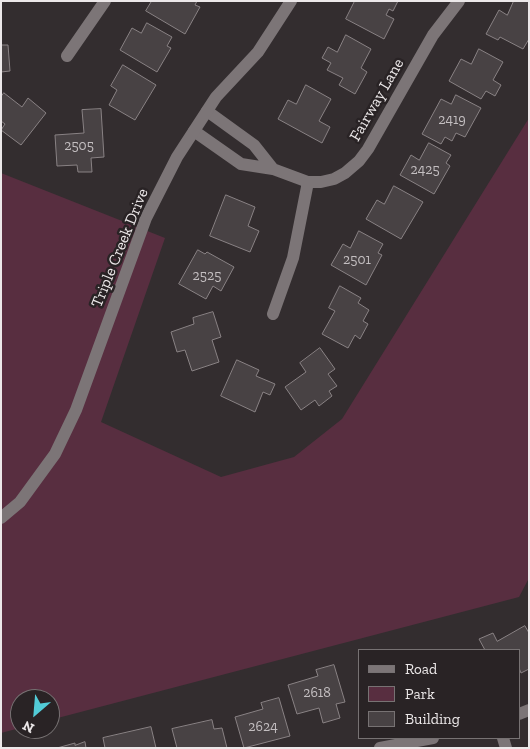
<!DOCTYPE html>
<style>
body{margin:0}
#map{position:relative;width:530px;height:749px;overflow:hidden;background:#332d2f;font-family:"Zilla Slab",serif}
canvas{display:block}
.frame{position:absolute;inset:0;border:2px solid #ece8e9;pointer-events:none}
.legend{position:absolute;left:358px;top:649px;width:162px;height:90px;box-sizing:border-box;background:#292325;border:1px solid #777273;margin:0;padding:6px 9px;list-style:none;font-size:15px;color:#ece8e9}
.legend li{display:flex;align-items:center;gap:10px;height:25px}
.legend b{width:25px;border:1px solid #777273}
.north{position:absolute;left:10px;top:689px;width:50px;height:50px;box-sizing:border-box;background:#292325;border:1px solid #777273;border-radius:50%;rotate:207deg;font-size:14px;font-weight:700;line-height:20px;text-align:center;color:#ece8e9}
.north::after{content:'';display:block;margin:auto;width:18px;height:22px;background:#52cbd7;clip-path:polygon(50% 0,100% 100%,50% 72%,0 100%)}
</style>
<div id="map">
<canvas width="530" height="749"></canvas>
<div class="frame"></div>
<ul class="legend">
<li><b style="height:6px;background:#7c7577"></b>Road</li>
<li><b style="height:14px;background:#582e40"></b>Park</li>
<li><b style="height:14px;background:#484244"></b>Building</li>
</ul>
<div class="north">N</div>
</div>
<script>
const context = document.querySelector('canvas').getContext('2d');
context.lineJoin = 'round';
function paint(path, color) {
  context.fillStyle = color;
  context.fill(path, 'evenodd');
}
function strokePath(path, color, width, dash) {
  context.strokeStyle = color;
  context.lineWidth = width;
  context.lineCap = dash ? 'butt' : 'round';
  context.setLineDash(dash || []);
  context.stroke(path);
}
function drawText(font, color, halo, rows, align = 'center') {
  context.font = font + ' "Zilla Slab",serif';
  context.lineWidth = 5;
  context.setLineDash([]);
  context.textBaseline = 'middle';
  context.strokeStyle = halo;
  context.fillStyle = color;
  for (const [text, x, y, turn = 0] of rows) {
    context.save();
    context.translate(x, y);
    context.rotate((+turn || 0) * Math.PI / 180);
    context.textAlign = isNaN(turn) ? turn : align;
    if (halo) context.strokeText(text, 0, 0);
    context.fillText(text, 0, 0);
    context.restore();
  }
}
paint(new Path2D(`
 M529,118V578L519,597L50,720V699H20V728L1,733V173L165,238L101,422L221,477L294,457L342,419Z`), '#582e40');
const building = new Path2D(`
 M152,1H197L195,5L200,7L185,34L146,11Z
 M355,1H398L393,11L389,9L386,15L394,19L384,39L346,19Z
 M514,1H529V39L523,49L500,37L498,40L486,34L499,10L507,15Z
 M147,23L172,37L167,46L171,48L157,72L120,50L132,28L141,33Z
 M346,35L371,49L361,68L367,72L355,94L339,85L343,78L327,70L331,63L322,58L328,47L337,52Z
 M1,45H8L10,71L1,72Z
 M479,49L503,62L493,80L501,85L495,96L486,91L481,99L449,81L461,59L471,64Z
 M123,65L156,85L135,120L109,105L117,90L111,86Z
 M306,85L331,99L319,121L330,127L322,143L278,119L288,100L296,104Z
 M4,93L22,107L28,98L46,113L21,145L1,130L5,124L1,121V97Z
 M456,95L481,108L465,137L456,133L452,141L445,137L441,144L422,134L441,99L451,104Z
 M101,109L104,157L91,158L92,172H78L77,165L57,166L55,135L84,133L82,110Z
 M429,143L451,155L446,163L450,166L434,194L400,175L411,155L419,160Z
 M394,186L423,202L401,239L366,219L377,200L384,204Z
 M226,195L255,207L248,226L259,231L250,252L210,236Z
 M359,231L383,244L378,253L382,255L366,285L331,265L343,244L350,248Z
 M198,250L205,254L207,252L234,267L221,291L213,286L206,299L179,284Z
 M340,286L361,298L358,303L369,310L363,321L368,324L360,339L355,335L348,348L322,334L335,311L329,308Z
 M213,312L221,337L212,340L219,362L192,371L185,350L177,352L171,332L194,324L193,318Z
 M320,348L335,369L328,374L337,386L329,391L332,396L319,406L315,400L301,410L285,387L306,372L300,363Z
 M237,360L259,370L256,376L275,384L270,395L263,392L255,412L221,396Z
 M525,626L529,633V669L521,673L519,668V650H485L479,639L493,633L497,641Z
 M334,665L345,702L336,704L340,718L323,723L319,708L297,714L288,685L318,676L316,670Z
 M279,698L290,736L244,748L235,717L263,709L261,703Z
 M212,720L214,729L222,728L227,748H177L172,729Z
 M151,727L156,748H105L103,738Z
 M85,742L86,748H57L75,743V745Z`);
paint(building, '#484244');
strokePath(building, '#898284', 1);
strokePath(new Path2D(`
 M67,56L105,1
 M207,111L254,145L273,169
 M194,131L241,164L273,169L308,182H321L334,179L345,173L359,161L368,149L433,35L459,1
 M273,314L293,258L308,182
 M519,714L529,710
 M503,738L506,748
 M380,748L433,738`), '#7c7577', 12);
strokePath(new Path2D(`
 M1,518L20,502L55,454L76,410L146,218L177,157L216,97L258,52L291,1`), '#7c7577', 12);
drawText('14px', '#c3bec0', null, [
 ["2419",452,120],
 ["2505",79,146],
 ["2425",425,170],
 ["2501",357,260],
 ["2525",207,276],
 ["2618",317,693],
 ["2624",263,727]
]);
drawText('16px', '#ece8e9', '#292325', [
 ["Fairway Lane",377,100,-60],
 ["Triple Creek Drive",120,248,-68]
]);
</script>
